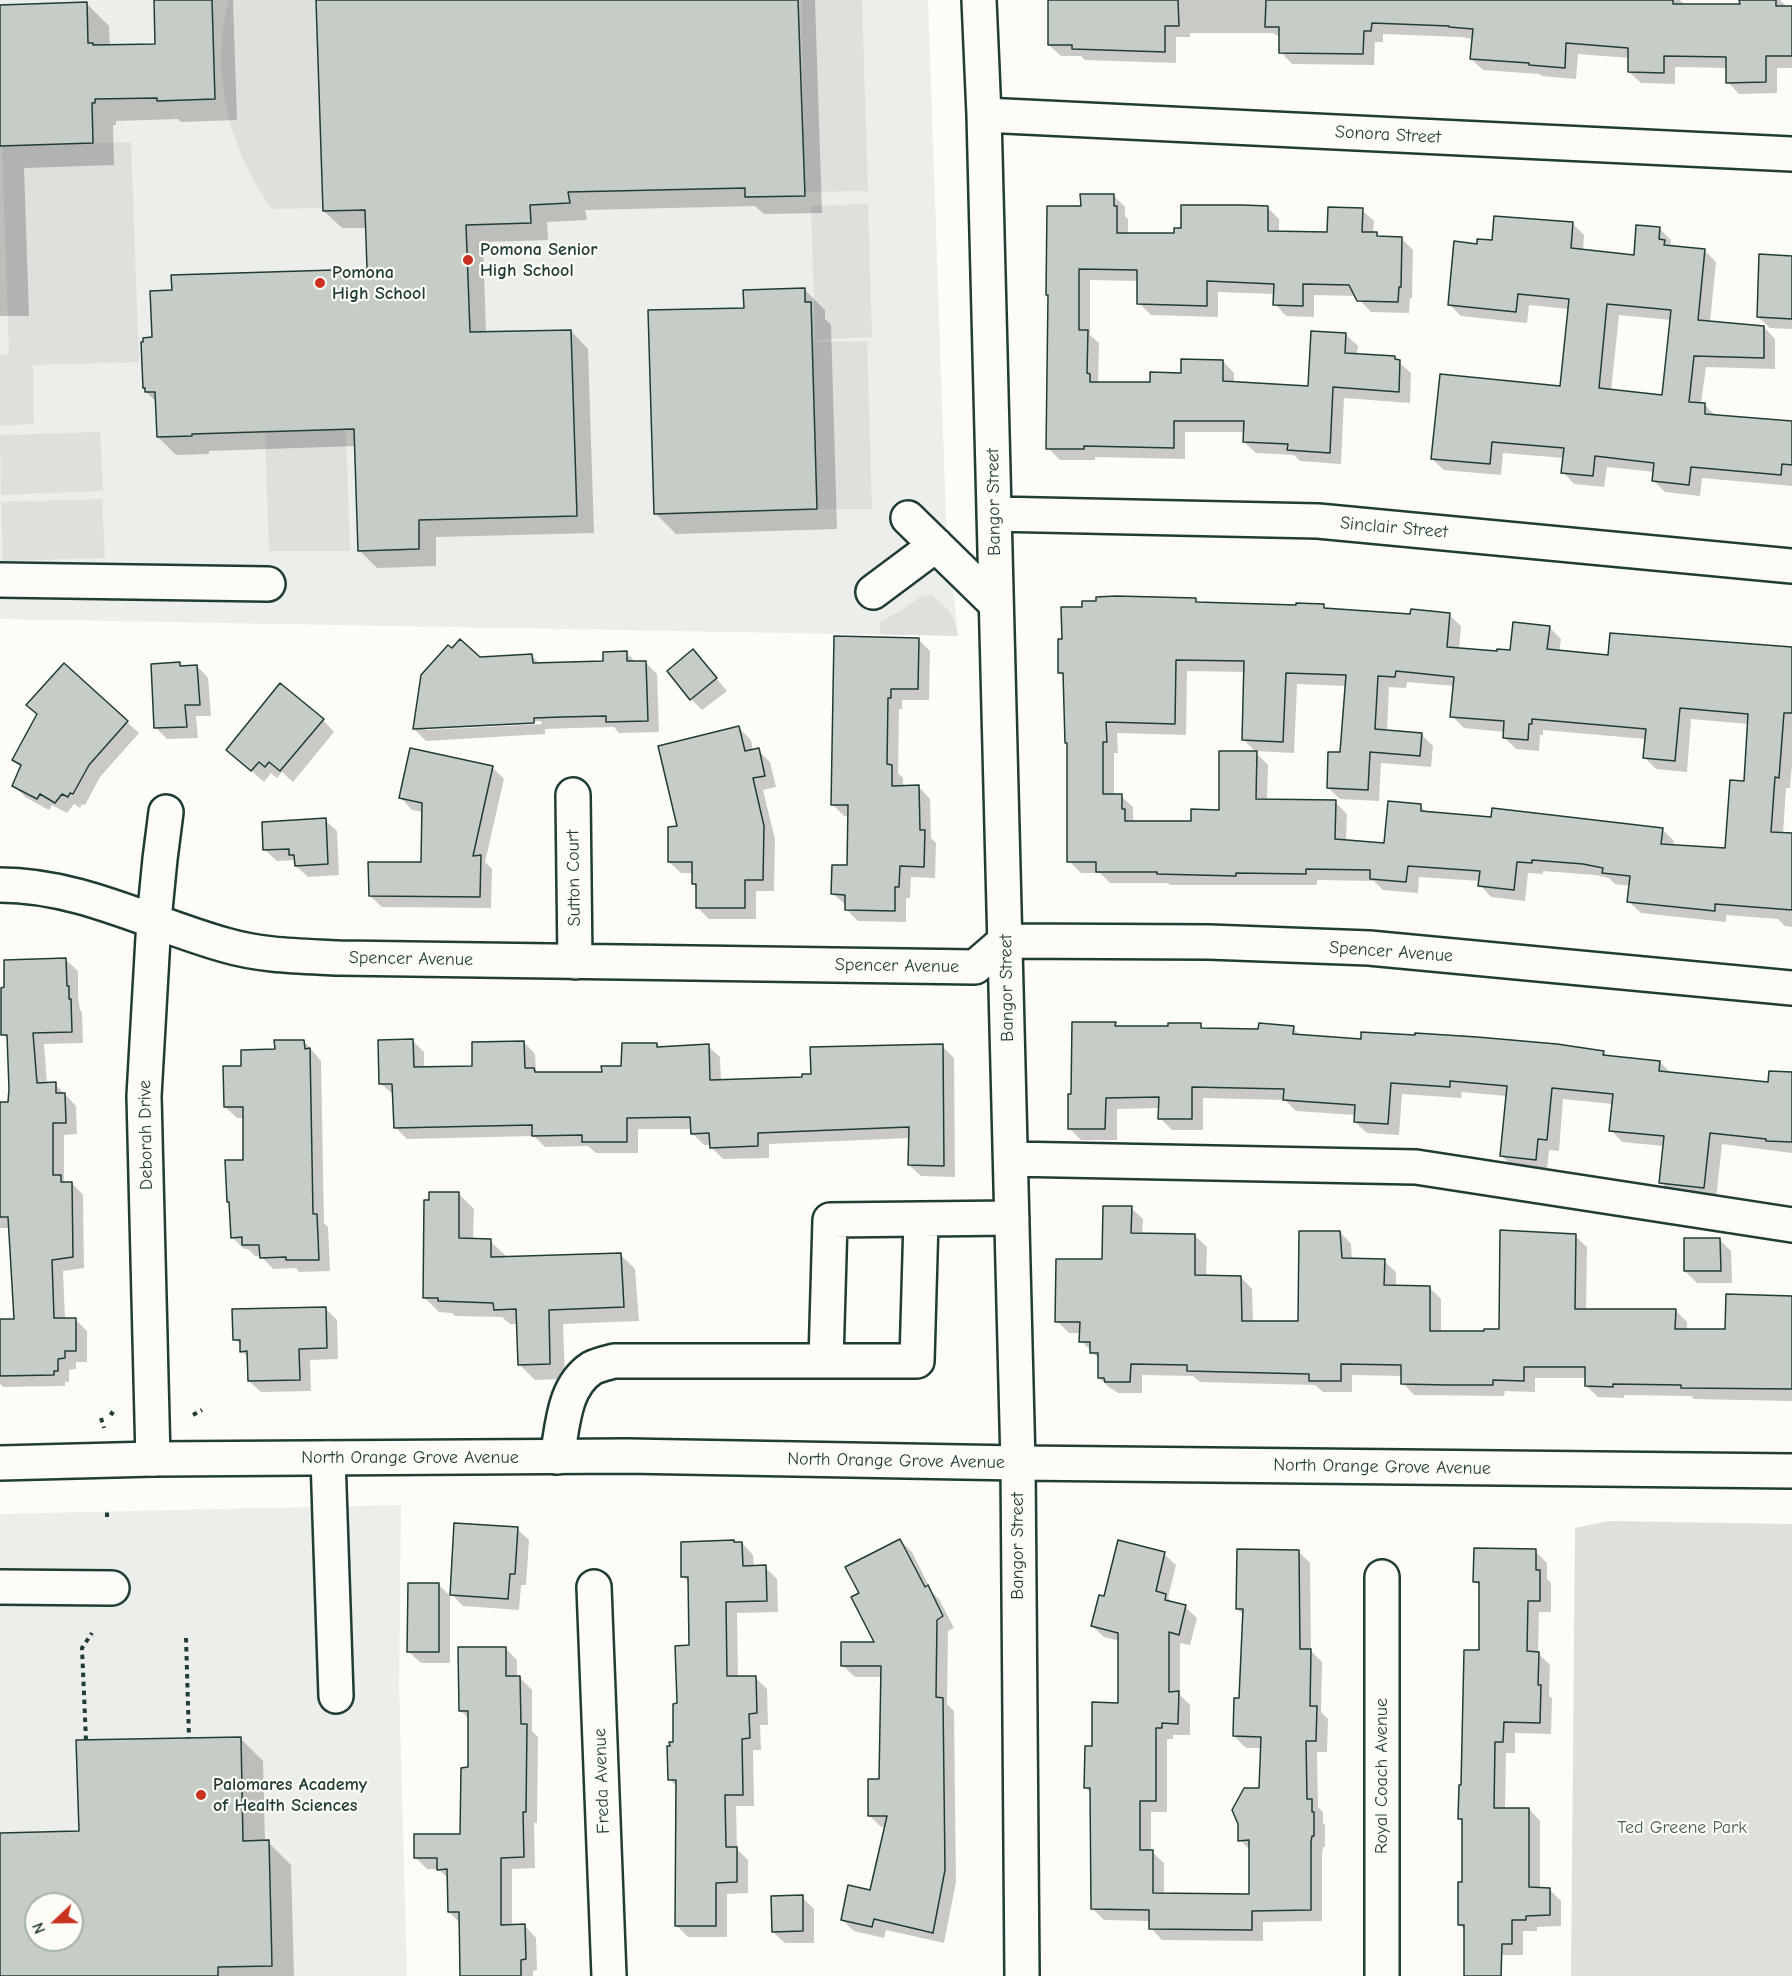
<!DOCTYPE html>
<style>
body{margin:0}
#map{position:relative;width:1792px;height:1976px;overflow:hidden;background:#fdfcf7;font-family:"Comic Neue",sans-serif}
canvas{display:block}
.north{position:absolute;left:24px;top:1892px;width:60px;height:60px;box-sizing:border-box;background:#fdfcf7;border:2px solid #a4b0a9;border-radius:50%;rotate:248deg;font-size:16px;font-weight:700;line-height:24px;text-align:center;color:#1f3d34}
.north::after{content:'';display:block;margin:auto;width:21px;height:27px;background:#c8321e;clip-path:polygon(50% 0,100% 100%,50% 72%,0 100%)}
</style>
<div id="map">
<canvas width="1792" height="1976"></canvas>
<div class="north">N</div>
</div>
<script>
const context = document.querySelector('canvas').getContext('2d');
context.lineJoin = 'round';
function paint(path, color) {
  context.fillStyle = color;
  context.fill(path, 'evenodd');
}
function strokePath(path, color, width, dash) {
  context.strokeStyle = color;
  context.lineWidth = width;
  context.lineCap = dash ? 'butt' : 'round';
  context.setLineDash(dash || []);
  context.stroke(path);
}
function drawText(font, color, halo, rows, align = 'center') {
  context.font = font + ' "Comic Neue",sans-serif';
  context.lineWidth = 4.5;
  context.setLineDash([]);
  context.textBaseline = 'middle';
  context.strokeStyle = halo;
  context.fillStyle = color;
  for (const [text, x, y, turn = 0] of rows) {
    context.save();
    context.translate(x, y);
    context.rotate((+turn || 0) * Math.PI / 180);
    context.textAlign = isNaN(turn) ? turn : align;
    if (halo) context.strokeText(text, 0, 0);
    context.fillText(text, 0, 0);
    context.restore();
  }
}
paint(new Path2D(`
 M0,0H928L946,520L958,636L0,619Z
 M401,1505L399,1686L407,1976H0V1514ZM36,1904H72V1940H36Z`), '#eceee9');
paint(new Path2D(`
 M229,0H316L323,208L272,209C229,150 209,71 229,0Z
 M802,0H862L868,191L804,192Z
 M131,142L139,362L33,365L34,424L0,426V355L9,354L2,146Z
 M868,204L872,337L815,340L811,206Z
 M867,341L872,509H817L812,342Z
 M324,429L346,430L350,551H269L265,431Z
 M100,432L103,491L1,495L0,435Z
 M102,499L105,558L3,561L1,502Z
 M931,594C947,608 955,613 958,636L881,634L879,624L882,620L899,612L921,596Z
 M1608,1521L1792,1524V1976H1571L1575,1528Z`), '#dde0db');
paint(new Path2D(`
 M155,0H233L237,120L181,122L178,119L116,121V125H113L114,165L24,168L29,316H0V6L87,4L109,26L110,47L157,45Z
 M317,0H815L822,213L764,214L755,206L585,210L587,220L547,222L548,240L483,242L486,333L571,331L588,349L594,533L436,537V566L377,568L359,550L356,446L209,451V454L176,455L158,437L157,402L146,392L153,339L368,271L367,228H342L324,211Z
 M1049,0H1680L1685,5L1741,6V0H1780L1787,7L1792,8V68H1777V93L1739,94L1728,82V68L1675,67V84L1641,83L1629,72V58L1578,54L1576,79L1542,76L1539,74L1483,70L1471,59L1473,39L1461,37L1383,34V42H1375L1374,65L1292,64L1281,52V38L1273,33H1190V37H1176V63L1085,60L1081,56H1061L1049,45Z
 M1114,196L1125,207V216L1128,219V234L1175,235L1267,207L1279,219V232L1329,234L1362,210L1374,221L1373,234H1377L1380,237L1401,238L1413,250L1412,298H1410L1409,313L1371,312L1356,296L1314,295V317L1286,316L1275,304V294L1218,292V317L1151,315L1139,303V281L1090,280V335L1099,343L1098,383L1151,384L1223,361L1234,373V384L1309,388L1346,335L1358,346L1357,355L1394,358L1411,373L1410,403L1344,398L1341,464L1300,461L1294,455L1256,453L1244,442L1245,432H1185V459L1095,457V460H1060L1048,448L1050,297L1047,295L1082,208Z
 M1572,223L1584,235L1583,251L1635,257L1659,228L1671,240L1670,247L1704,250L1716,262L1710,322L1764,327L1775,339V369L1706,367L1701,404L1705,405L1716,416L1792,422V486L1702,478L1700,496L1665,492L1654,481L1655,472L1607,467L1604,487L1574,484L1563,472L1564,458L1503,453L1501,475L1444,470L1432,459L1562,387L1569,309L1529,305L1527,323L1461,316L1449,304L1478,245ZM1619,315L1671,320L1663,397L1611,391Z
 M1792,257V329L1770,328L1758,317Z
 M804,289L825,310V319L831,325L837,529L676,534L655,513L745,309Z
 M1195,600L1199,604L1298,607L1323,605L1328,610L1411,615H1449L1461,626L1459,649L1499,653L1512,651L1549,627L1561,639L1559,652L1609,656L1792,648V764L1790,788H1786L1783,834H1792V927L1785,926L1778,919L1726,915V922L1641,913L1629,902L1631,886L1615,884L1609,878L1595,875L1543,871V874L1528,873L1525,901L1491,897L1480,885V881L1419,877L1418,893L1383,890L1374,881L1317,880V885H1170L1168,883H1110L1100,873H1081L1069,861V744L1065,677L1060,672ZM1187,671L1246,672L1244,740L1255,751L1294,753L1297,684L1347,686L1342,754L1328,788L1340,799L1379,801L1381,763L1431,767L1433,746L1421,734L1387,732L1389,687L1406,688L1407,682L1455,686L1452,716L1464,728L1505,732L1504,737L1516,749L1539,751L1540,735H1543V730L1646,739L1645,758L1656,769L1687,772L1691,719L1749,724L1745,783L1727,850L1673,846L1674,841L1662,829L1428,813L1420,806L1386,845L1346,842L1347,814L1335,802L1267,801L1268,765L1256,753L1220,811L1192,823L1137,822L1133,819V807L1121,796H1114V753H1118L1117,733L1186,735Z
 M836,638L919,640L930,651L929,700H902V709H899L898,773L903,778V787H919L930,799L931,838L936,843L935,878L911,877L910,898H906V922L858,921L846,909V905L833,894L849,867V816H844L833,805Z
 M693,651L727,691L702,710L691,699Z
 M626,653L636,662H645L657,674L659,732L619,733L614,727L575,728L545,729V734L426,741L414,729L423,676L480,658L532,656L540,664L605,663ZM541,721L542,724L426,730V727Z
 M179,664L182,667L197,666L208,678L211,716H196L198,738L167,739L156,728Z
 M64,665L139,733L100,777L85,805L82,804L80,808L74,804L67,813L52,805L49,810L25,797L14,785L22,767L14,760Z
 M323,720L334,732L293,782L282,772L277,778L271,773L264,782L228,750Z
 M739,728L751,740L753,751L758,750L770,762L776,787L763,790L775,839L774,891H756V919H709L697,907L698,888L693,883V873H681L669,862L679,828Z
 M492,767L504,779L485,862L492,869L491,908L382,907L370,896L422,864L423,812L412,810L401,798Z
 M325,820L337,831L339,875L308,877L296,866V860L277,861L265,850Z
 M66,960L78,971V997L80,1010L82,1012L83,1043L44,1044L47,1084H55L76,1106L77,1134L64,1135V1181L67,1183H72L83,1195L84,1268L63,1271L65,1319H75L87,1331V1362H76V1369L69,1370V1382H65V1386L3,1387L0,1384V1321H15L10,1228H0V1104L9,1103V1040L3,1034Z
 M1115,1024L1118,1027H1170L1200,1024L1205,1030H1260L1293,1028L1301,1036L1603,1052L1608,1057L1660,1062L1671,1073L1770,1083L1792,1074V1153L1722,1144L1716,1199L1672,1194L1661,1182L1664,1146L1622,1142L1611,1130L1613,1104L1563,1099L1559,1151L1549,1150L1547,1171L1513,1167L1502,1156L1507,1096L1462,1092L1461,1098L1402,1094L1399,1135L1367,1133L1355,1122V1115L1296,1111L1285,1100L1203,1098V1130H1172L1160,1118V1108L1117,1109V1140H1081L1070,1129L1073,1096Z
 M412,1040L424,1052V1069L474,1068L524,1042L535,1054L536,1071L539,1074L603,1073L623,1067L657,1044L660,1048L708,1046L720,1057L721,1081L804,1079L942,1046L954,1058L955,1177L921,1176L909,1165L910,1138L769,1144V1158L723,1159L711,1147V1145H704L692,1133V1129H638V1153H596L588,1146L545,1147L534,1136L407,1139L395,1127L394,1095L380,1083Z
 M304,1041L321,1061L324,1223L328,1227L330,1271L299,1272L296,1268L273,1269L261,1256H255L248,1249H244L232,1237L231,1204L228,1201L245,1161L244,1118H237L225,1107L243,1067L276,1051Z
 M459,1194L474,1209L473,1240L490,1241L505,1255V1258L620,1254L635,1269L639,1321L563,1324L565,1379L535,1380L520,1365L518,1324H510L502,1317L455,1316L452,1313L439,1312L424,1297Z
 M1131,1208L1143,1219L1142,1235L1195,1236L1207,1247L1206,1277H1241L1252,1289L1253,1322L1300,1323L1340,1232L1351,1244L1352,1260L1384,1261L1396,1272V1287L1430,1288L1441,1299V1332L1500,1331L1575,1236L1587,1247L1586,1311L1675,1310L1687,1322V1330L1726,1331L1792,1297V1401L1694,1399L1691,1396L1624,1395V1398L1598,1397L1586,1386V1378H1535V1392L1505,1391L1504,1396L1414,1395L1403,1383V1376L1352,1375V1392H1323L1315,1385L1200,1382L1193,1376L1142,1375V1393H1118L1114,1390L1111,1389L1099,1378L1100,1360L1081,1341V1333H1069L1057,1321L1104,1261Z
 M1720,1240L1731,1251L1732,1283H1697L1685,1271Z
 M325,1308L337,1320L338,1359L310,1360L311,1391L261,1392L249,1381V1358L241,1351V1345L235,1339Z
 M517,1529L529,1540L526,1585H521L519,1610L463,1606L452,1595Z
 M900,1540L912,1552L932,1592L939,1599L954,1628L948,1631L947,1704L954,1711L956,1882L944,1943L886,1930L884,1938L854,1931L842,1920L872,1892L886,1827H881L870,1816L881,1780L882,1677H855L843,1666L876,1643L861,1594Z
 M742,1543L753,1555L754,1567H765L777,1579L778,1612L737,1613L738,1677H755L767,1689L768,1725H760L761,1750H753L754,1806H736L737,1849L748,1860V1893L727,1894V1937H688L676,1925L677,1787L669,1779L678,1705L691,1647L689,1583L683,1576Z
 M1535,1551L1547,1563V1579L1551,1583V1612H1539L1538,1653L1550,1665L1549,1696L1552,1698L1551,1734L1515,1733V1753H1506L1505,1809H1529L1540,1821V1889H1549L1561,1901V1926L1537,1927V1931H1523V1955H1477L1466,1931L1460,1925L1463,1884V1821L1460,1818L1480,1652V1587L1475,1582Z
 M1299,1552L1310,1563L1311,1651L1322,1662L1321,1712L1328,1719L1327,1752H1317L1318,1807L1323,1812V1823L1325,1825V1847H1323L1322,1855V1921L1263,1922V1941L1162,1940L1151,1928V1921L1104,1920L1093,1909L1092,1794L1086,1788L1093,1747L1119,1704L1120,1641L1104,1637L1092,1626L1105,1598L1164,1554L1176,1565L1168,1598L1174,1604L1185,1607L1197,1618L1190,1645L1180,1643V1695L1190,1705V1735H1173V1739H1167V1812H1151V1851L1164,1863V1894L1251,1896L1250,1850L1240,1840L1260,1789L1262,1748H1246L1234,1736L1241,1700L1245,1616L1237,1609Z
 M438,1584L450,1596V1663H421L409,1652Z
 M505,1648L517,1660V1678H520L532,1690V1731L538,1737L537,1823H534L535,1868L512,1869V1926H525L536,1938L537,1970L533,1971V1976H462L461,1924L449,1912V1879L438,1869H427L415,1857L462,1835L469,1769L470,1720L461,1711Z
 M240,1738L263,1761L265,1842H268L291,1865L294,1976H0V1834L80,1832ZM36,1904H72V1940H36Z
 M802,1897L814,1909V1943H785L773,1932Z`), '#0003');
const building = new Path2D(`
 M154,0H212L215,99L157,101V98L95,99V103H92L93,143L0,146V5L87,2L88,43H93V45L155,44Z
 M316,0H798L805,196L745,197V188L568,192L570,203L530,205L531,223L466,225L470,332L571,330L577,516L419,520V549L358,551L354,429L192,434V436L157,437L155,392H145V388H143L141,342H143V338L152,337L150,291L172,290L171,275L367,269L365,210L323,211Z
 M1048,0H1178L1179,26H1165V52L1072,49V45H1048Z
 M1266,0H1673V4H1740L1739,0H1776V6H1792V56H1766V82L1726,83V57L1664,56V73L1628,72V48L1566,43L1565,68L1529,65V63L1470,59L1473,29L1449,27V26L1372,23L1371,31H1364L1363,54L1279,53V27H1265Z
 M1080,194H1114V206H1117V233H1174V228H1181V205H1242L1268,206V231L1327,232L1328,207L1363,208L1362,232H1377V236L1402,237L1401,287H1399L1398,302L1357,301L1349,285L1303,284V306L1273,305L1274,284L1207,281V306L1137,304V270L1079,269V330H1088L1087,373L1090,374V382H1150V372L1181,373V359L1223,360V381L1308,386L1311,331L1346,333L1345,353L1395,356V359L1400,360L1399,392L1333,387L1330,453L1287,450L1288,444L1243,442L1244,421H1174V448L1084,446V449H1046L1048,295H1046L1047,206H1081Z
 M1494,216L1573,222L1571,248L1634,255L1636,225L1660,227L1659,239L1665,240L1664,245L1705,249L1698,320L1764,326V358L1694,356L1689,402L1705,403V414L1792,421V465L1782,464L1781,475L1691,467L1689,485L1652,481L1654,463L1595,456L1593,476L1561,473L1564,448L1492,442L1490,464L1431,459L1440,374L1560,386L1569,299L1518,294L1516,312L1448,305L1454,241L1477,244V239L1492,240ZM1607,304L1671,310L1662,395L1599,388Z
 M1759,254L1792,256V319L1757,317Z
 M805,288V302H811L817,509L654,514L648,310L744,308L743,290Z
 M1116,596L1196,598V602L1296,605V603L1324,604V608L1410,614L1411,609L1450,613L1447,647L1497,651V649L1510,650L1513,622L1550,626L1547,649L1608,655L1610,633L1792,647V713H1784L1779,778L1775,777L1771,832L1792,833V910L1715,904V911L1627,902L1630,876L1602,873L1603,868L1583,864L1532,860V863L1517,862L1514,890L1478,886L1480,871L1408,866L1406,882L1370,879V870L1306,869V874L1236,873V876L1157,874V872H1096V862H1067V743H1065L1063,673H1058V639H1062L1061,607H1082V601H1096V597ZM1176,660L1244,661L1242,740L1283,742L1286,673L1346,675L1340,752H1328L1327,788L1368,790L1370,752L1420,756L1422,733L1375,729L1378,676L1395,677L1396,671L1454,677L1450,717L1504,721L1503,738L1528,740L1529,724H1532V719L1646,729L1643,758L1675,761L1680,708L1748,714L1744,781L1730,780L1725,848L1661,844L1663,828L1492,808L1491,817L1421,811V804L1388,801L1384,843L1335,839L1336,800L1256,799L1257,751H1219V810L1191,809V821H1125V809H1122V794H1103V742H1107L1106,722L1175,724Z
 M834,636L919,638L918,689H891V698H888L887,764L892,765V786L919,785L920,830H925L924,867L900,866L899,887H895V911L845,910V895L831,894L832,865H847L848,805H831Z
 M460,639L480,657L532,654L533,663L603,661V652L627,651V661H646L648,721L606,722V716L562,717L534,718V723L413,729L421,675L448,645L452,648Z
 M693,649L717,678L690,700L667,671Z
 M180,662V666L197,665L200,705H185L187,727L154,728L151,664Z
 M64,663L128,721L89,765L73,794L70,793L68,797L62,794L55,803L40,794L37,799L12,786L21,765L12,760L37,714L26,705Z
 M280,683L324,719L280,771L269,762L265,767L259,762L251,771L226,750Z
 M739,726L745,751L759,748L765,776L753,778L764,826L763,880H745V908H696V884H692V862H668V827L677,826L658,746Z
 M410,748L493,766L473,856L481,855L480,897L369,896L368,862H421L422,803L399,798Z
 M326,818L328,864L295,866L294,855H289V849L263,850L262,822Z
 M66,958L67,986H69V999H71L72,1032L33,1033L37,1083L56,1082V1093H65L66,1123H53V1175H61V1182H72L73,1257L52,1260L54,1318H76V1351H65V1358L58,1359V1371H54V1375L0,1376V1319H14L8,1217H0V1102H8L9,1089L7,1035H1V988L4,987V960Z
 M1072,1022H1116L1115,1026H1168V1023H1201V1028L1258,1029L1259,1023L1294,1026L1293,1034L1361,1039V1032L1415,1035V1033L1477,1037L1557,1044L1604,1051L1603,1055L1660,1061L1659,1071L1768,1082L1769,1071L1792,1072V1142L1766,1141V1139L1710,1133L1704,1188L1659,1183L1664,1136L1609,1131L1613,1094L1552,1088L1547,1140L1538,1139L1536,1160L1500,1156L1507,1086L1450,1081V1087L1391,1083L1388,1124L1354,1122L1355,1105L1283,1100L1284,1089L1192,1087V1119H1158L1159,1097L1106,1098L1105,1129H1068V1094H1071Z
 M413,1039L414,1067L472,1066V1042L524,1041L525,1068H534L535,1072H602L601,1066H621L622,1043H657V1047L709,1044L710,1080L802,1077V1074H811L810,1047L943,1044L944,1166L908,1165L909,1127L758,1133V1146L710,1148L709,1133L691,1134L690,1117L627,1118V1142H582V1135L532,1136V1125L394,1128L392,1084H379L378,1040Z
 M274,1040H304L305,1049L310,1048L313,1214H317L319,1260H286V1257L260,1258L259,1245H242V1237L231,1238L229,1202H227L225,1160H243V1107H224L223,1066H241V1050L275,1049Z
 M429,1192H459V1238L491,1239V1257L621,1253L624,1307L549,1310L550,1364L518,1365L516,1309L494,1310L493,1303L438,1301V1298H423L424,1200H429Z
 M1103,1206H1132L1131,1233L1195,1234V1275L1241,1276L1242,1321H1298L1299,1231H1340L1342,1258L1385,1259L1384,1285L1430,1286V1331H1484V1329H1499L1500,1230L1576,1234L1575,1309H1676L1675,1329H1725L1726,1294L1792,1296V1389L1681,1388V1385L1613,1384V1387L1585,1386V1367H1524V1381L1493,1380V1385H1447L1401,1384V1365L1341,1364V1381H1309V1374L1187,1371V1365L1131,1364L1130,1382H1105L1104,1378H1098V1353H1090V1342H1079L1080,1322H1055L1056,1259H1102Z
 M1684,1238H1720L1721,1271H1684Z
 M326,1307L327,1348L299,1349L300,1380L248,1381L247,1351L240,1352V1340H233L232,1309Z
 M454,1523L518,1527L515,1574H510L508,1599L450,1595Z
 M900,1539L925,1587L928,1585L943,1616L937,1620L936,1697L943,1698L945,1870L933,1933L874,1919L872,1927L841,1920L848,1885L870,1890L887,1816H868V1779H879L881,1666H841V1642H874L851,1597L859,1593L845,1567Z
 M734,1540V1542H742L743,1566L766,1565L767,1601L726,1602L727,1676H756L757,1713L749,1714L750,1738L742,1739L743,1795H725L726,1847H737V1882L716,1883V1926H675L676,1780H668L667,1746H670L669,1742H673V1704L677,1703L675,1646L689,1645L688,1577H681V1542Z
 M1118,1540L1165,1552L1156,1591L1166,1594L1165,1600L1186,1605L1179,1635L1169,1632V1692L1179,1691L1178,1724L1162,1723V1728H1156V1801H1140V1850H1153V1893L1249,1894V1840L1238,1841V1824L1232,1810L1244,1788H1259L1261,1737L1233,1736L1234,1698H1239L1243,1609H1236L1237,1549L1299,1550L1300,1649H1311L1310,1706H1317L1316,1741H1306L1307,1799H1312V1812H1314V1836H1312L1311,1842V1910L1252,1911V1930L1149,1929V1910L1091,1909L1090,1788H1084L1085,1746H1092V1702L1118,1703V1633L1091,1626L1099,1595L1104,1596Z
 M1474,1548L1536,1549V1570H1540V1601H1528L1527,1651L1539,1652L1538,1685H1541L1540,1723L1504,1722L1503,1742H1495L1494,1808H1529V1887L1550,1888V1915L1526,1916V1920H1512V1944H1502L1501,1976H1464V1925H1458V1882H1462V1819H1458L1459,1785H1461L1464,1650H1479V1582H1473Z
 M408,1583H439V1652H407Z
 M458,1647H506V1676H520L521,1724H527L526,1812H523L524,1857L501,1858V1925L525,1924L526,1959L521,1960V1976H460L459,1912H448L447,1869L437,1870V1858H414V1834H460L461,1768L468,1767V1711H459Z
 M241,1737L243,1841L269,1840L272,1966L218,1967V1976H0V1833L79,1831L76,1740ZM36,1904H72V1940H36Z
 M803,1895V1931L772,1932L771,1896Z`);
paint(building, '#c6cdc7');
strokePath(building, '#1f3d34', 1.5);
const minor = new Path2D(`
 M979,0L984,115L1018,1463L1022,1976
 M984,115L1792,154
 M994,514L1318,521L1792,566
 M908,518L996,604
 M0,580L268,584
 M873,592L936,545
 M573,795L575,962
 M0,885C80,885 150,924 225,945C262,956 301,956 339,958L975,967L1005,941L1209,942L1369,948L1792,988
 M1011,1159L1416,1167L1792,1225
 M826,1361H917L921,1220
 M557,1457C563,1426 563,1387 592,1368C598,1365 607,1363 614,1361H826L830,1220L1012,1218
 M328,1458L336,1696
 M153,1459L144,1096L154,920L160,859L166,812
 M0,1587L112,1588
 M594,1587L609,1976
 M1382,1976V1577`);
const major = new Path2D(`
 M0,1463L153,1459L627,1456L1018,1463L1792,1471`);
strokePath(minor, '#1f3d34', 38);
strokePath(major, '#1f3d34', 38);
strokePath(new Path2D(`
 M110,1412L117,1417
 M193,1415L202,1410
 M101,1418L104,1428
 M107,1517V1509
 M186,1638L189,1738
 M86,1740L82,1648L92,1633`), '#1f3d34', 4, [4.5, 4.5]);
strokePath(minor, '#fdfcf7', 33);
strokePath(major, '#fdfcf7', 33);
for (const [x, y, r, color] of [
 [468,260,6,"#c8321e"],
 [320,283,6,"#c8321e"],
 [201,1795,6,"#c8321e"]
]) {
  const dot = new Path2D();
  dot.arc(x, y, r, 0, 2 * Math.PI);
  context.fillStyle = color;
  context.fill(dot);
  strokePath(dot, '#fdfcf7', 2);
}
drawText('18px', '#1f3d34', '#fdfcf7', [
 ["Sonora Street",1388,135,3],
 ["Bangor Street",994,502,-91],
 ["Sinclair Street",1394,528,5],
 ["Sutton Court",574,878,-91],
 ["Spencer Avenue",1391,952,4],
 ["Spencer Avenue",411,959,1],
 ["Spencer Avenue",897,966,1],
 ["Bangor Street",1007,988,-91],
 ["Deborah Drive",146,1135,-91],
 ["North Orange Grove Avenue",410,1458],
 ["North Orange Grove Avenue",896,1461,1],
 ["North Orange Grove Avenue",1382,1467,1],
 ["Bangor Street",1018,1546,-90],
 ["Royal Coach Avenue",1382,1776,-90],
 ["Freda Avenue",602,1781,-92]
]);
drawText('bold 18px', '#1f3d34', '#fdfcf7', [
 ["Pomona Senior",480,250],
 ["High School",480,271],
 ["Pomona",332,273],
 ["High School",332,294],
 ["Palomares Academy",213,1785],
 ["of Health Sciences",213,1806]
], 'left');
drawText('18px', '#455e55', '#fdfcf7', [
 ["Ted Greene Park",1682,1828]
]);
</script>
